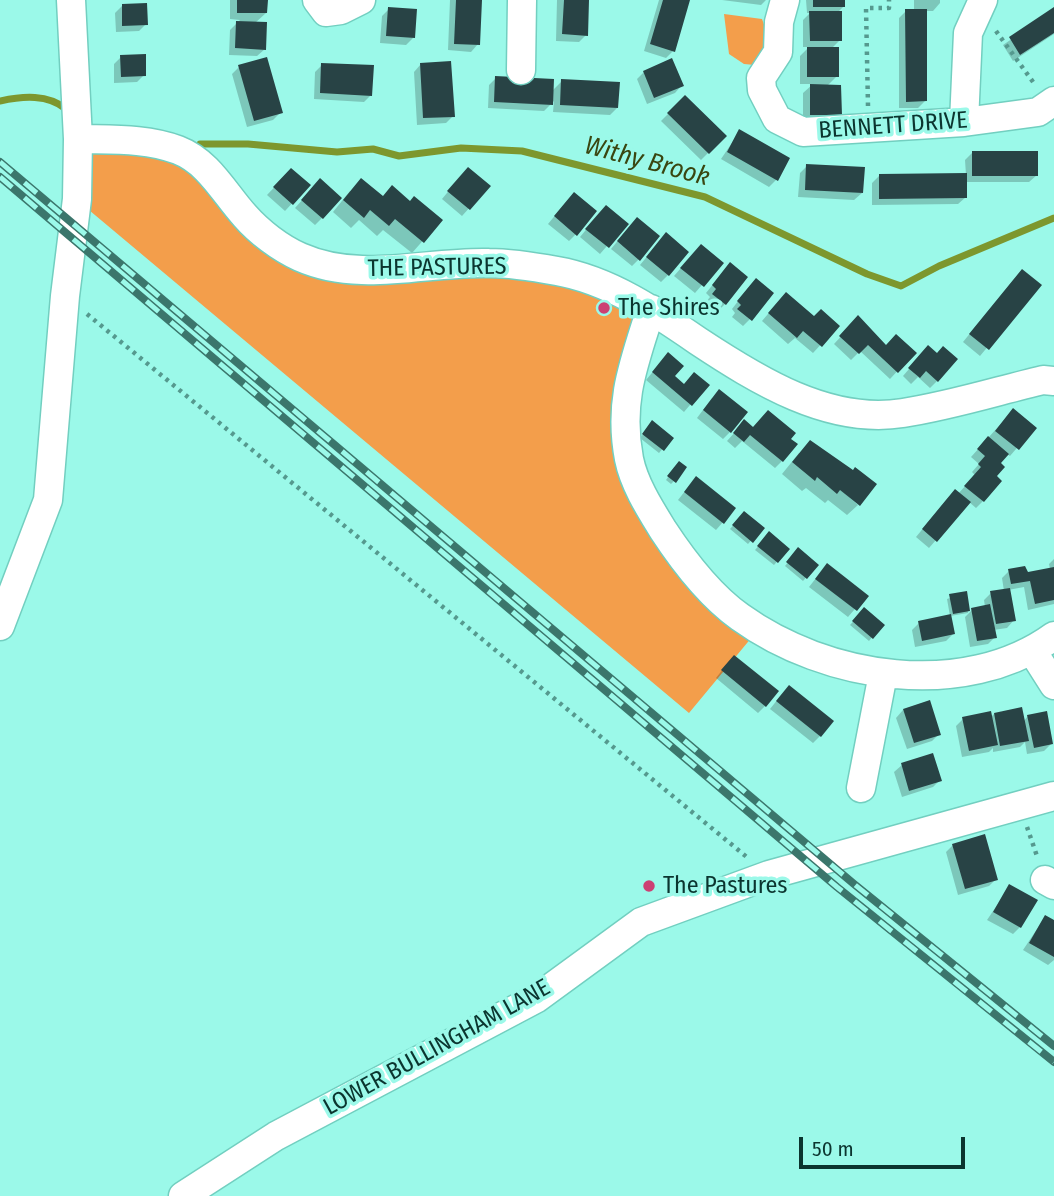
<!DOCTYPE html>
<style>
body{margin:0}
#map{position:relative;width:1054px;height:1196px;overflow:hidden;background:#9bf9e9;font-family:"Fira Sans Condensed",sans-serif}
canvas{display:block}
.scale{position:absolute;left:799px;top:1137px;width:166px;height:32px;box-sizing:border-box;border:4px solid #0b352f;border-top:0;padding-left:9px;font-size:21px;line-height:24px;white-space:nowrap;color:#0b352f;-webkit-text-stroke:5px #9bf9e9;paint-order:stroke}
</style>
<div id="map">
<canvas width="1054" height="1196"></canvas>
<div class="scale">50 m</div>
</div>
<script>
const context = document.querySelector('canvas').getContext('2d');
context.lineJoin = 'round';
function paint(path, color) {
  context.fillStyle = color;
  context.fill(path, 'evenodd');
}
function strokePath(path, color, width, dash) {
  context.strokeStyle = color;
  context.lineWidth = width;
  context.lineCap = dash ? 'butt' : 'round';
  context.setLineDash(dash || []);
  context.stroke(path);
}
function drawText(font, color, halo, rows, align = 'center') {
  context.font = font + ' "Fira Sans Condensed",sans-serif';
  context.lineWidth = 7;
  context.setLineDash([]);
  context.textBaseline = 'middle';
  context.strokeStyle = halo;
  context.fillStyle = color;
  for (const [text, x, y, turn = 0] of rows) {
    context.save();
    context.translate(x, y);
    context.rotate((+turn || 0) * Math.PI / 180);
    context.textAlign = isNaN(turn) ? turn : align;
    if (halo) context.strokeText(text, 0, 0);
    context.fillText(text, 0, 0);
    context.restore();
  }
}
paint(new Path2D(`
 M724,14L762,19L770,41L755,65L744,64L729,54Z
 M78,139L166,153L302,263H488L653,312L630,462L674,550L757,631L689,713L83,205Z`), '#f39e4b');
paint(new Path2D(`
 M230,0H266V13L255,23L265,49L257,56L229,55L230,30L240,20L230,19Z
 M450,0H480L478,44L471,52L448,50Z
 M557,0H588L586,35L579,42L556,41Z
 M659,0H688L673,51L666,58L644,51Z
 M722,0H766L761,5Z
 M806,0H843L844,6L837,13L840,40L831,49L837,76L827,86L840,114L833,121H803V93L813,84H800V56L809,47H803V20L810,13H807Z
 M914,0H940V3L933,11H925V101L918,108H899V18L906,11H914Z
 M123,5L146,24L139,31L116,32L115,13Z
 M389,9L413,38L406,45L380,43L382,16Z
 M1054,10V34L1013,61L1003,45Z
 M121,57L144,75L137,82L114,83V64Z
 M421,64L453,116L446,123L417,125L414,72Z
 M322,65L371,95L364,102L314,99L315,72Z
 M239,67L281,112L273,120L247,127L232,74Z
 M644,72L682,85L675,93L647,104L637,79Z
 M496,78L552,91L562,81L617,108L610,115L553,112L554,101L544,111L488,108L489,85Z
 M685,97L725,136L701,160L661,121Z
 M740,131L777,179L769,187L721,159Z
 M973,152L1037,175L1029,182H965L966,197L958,204L872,205V183L879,176L966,175L965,160Z
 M807,166L862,193L854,200L798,197L800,173Z
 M461,176L489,186L462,216L442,199Z
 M284,177L309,185L285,211L267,195Z
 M313,188L322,218L315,225L295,208Z
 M350,191L410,203L441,220L412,253L383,230L377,236L359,220L351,228L333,212Z
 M567,201L576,234L569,241L548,224Z
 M599,214L626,224L600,254L580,237Z
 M630,226L639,259L632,266L611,249Z
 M659,242L668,275L661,282L640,265Z
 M694,253L721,263L695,293L674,276Z
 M723,272L725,304L718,311L706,302L710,297L706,293Z
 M1015,278L1039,285L980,356L963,342Z
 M749,287L750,319L743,326L732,317L735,313L732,309Z
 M779,301L814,318L838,326L813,353L795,338L788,344L762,321Z
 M858,318L885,347L914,353L890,379L860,351L851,360L834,344Z
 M921,355L937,381L930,388L918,377L911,384L903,376Z
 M661,362L684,386L707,385L684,412L646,380Z
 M712,398L730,432L723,439L697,418Z
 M1006,418L1034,428L1010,456L1007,454L999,464L983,501L976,508L969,502L929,548L916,537L948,498L958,494L975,475L972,472L979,464L971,457Z
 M744,422L782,461L775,468L742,441L735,448L727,441Z
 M650,426L672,438L659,453L640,438Z
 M799,453L858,505L847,515L828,500L825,503L806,488L802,491L782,474Z
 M676,466L674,481L671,484L666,480Z
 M689,486L723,522L716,530L678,500Z
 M744,513L762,528L748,544L730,529Z
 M769,534L788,549L774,565L755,550Z
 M798,550L817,565L803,581L785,566Z
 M1054,559V604L1028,610L1024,587L1008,590L1014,620L1007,628L993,630L995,637L988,644L970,647L965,617L972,610L985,607L984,600L991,593L1004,591L1002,578L1009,571L1027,574L1050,569L1049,564Z
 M820,573L866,596L848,617L809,587Z
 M965,593L968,613L950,616L947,599Z
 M864,610L882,625L869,641L850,625Z
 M919,623L953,634L946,641L915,647L912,630Z
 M727,664L765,706L758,713L716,678Z
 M782,694L820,736L813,743L770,709Z
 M903,710L939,734L932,741L907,749L896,718Z
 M994,714L1023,722L1028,716L1051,744L1044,751L1027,754L1025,742L1020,747L993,752V748L989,752L962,757L956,726L963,719L990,718Z
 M902,765L940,780L933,787L902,797L894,772Z
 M953,845L996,879L989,886L958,895L946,852Z
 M1010,886L1020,927L1013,934L987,920Z
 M1045,917L1054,922V960L1048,965L1023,950Z`), '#0003');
strokePath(new Path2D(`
 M0,101C23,96 48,94 66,109
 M200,144H248L337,152L373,149L399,156L461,148L522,151L705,197L867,274L901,286L939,266L1054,218`), '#7d972e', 7);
paint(new Path2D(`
 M237,0H268L267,13H237Z
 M456,0H482L480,45L454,44Z
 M564,0H589L588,36L562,34Z
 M663,0H690L675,52L650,44Z
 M813,0H845V7H813Z
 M147,3L148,25L122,26V4Z
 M388,7L417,9L415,38L386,36Z
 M1054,7V33L1020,55L1009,37Z
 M905,9H927V101L906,102Z
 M809,11H842V41H810Z
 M236,21L267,22L266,50L235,48Z
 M807,47H839V77H807Z
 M146,54V76L121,77L120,55Z
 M267,57L283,113L254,121L238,65Z
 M672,58L684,86L654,98L643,71Z
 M451,61L455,117L423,118L420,63Z
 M321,63L374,65L372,96L320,93Z
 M495,76L554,79L553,105L494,102Z
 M561,79L620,82L618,108L560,105Z
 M810,84L841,85L842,115H810Z
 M685,95L727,136L709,154L667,113Z
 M739,129L790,158L778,181L727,152Z
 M972,151H1038V176H972Z
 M806,164L865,167L863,193L805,190Z
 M468,167L491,186L470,210L447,191Z
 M291,168L311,185L293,205L273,187Z
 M967,173V198L879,199V174Z
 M320,178L342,198L323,219L301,200Z
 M361,178L383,196L392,185L410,201L414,196L443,220L424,243L395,219L389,226L370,210L364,218L343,200Z
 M574,192L597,211L577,236L554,216Z
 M606,205L629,224L609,248L585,229Z
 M637,217L660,236L640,261L617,241Z
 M666,232L689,252L669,276L646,257Z
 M701,244L724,263L704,287L680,268Z
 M730,262L748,277L726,305L712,294L716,289L712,285Z
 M1022,269L1042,285L989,350L969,334Z
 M756,278L774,293L752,321L737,309L741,305L737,301Z
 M786,292L814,316L821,309L840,326L822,347L803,331L797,338L768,313Z
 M858,315L886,345L896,334L917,353L898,373L868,345L859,354L839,336Z
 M928,345L937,353L943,346L958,359L938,382L926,371L920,378L908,368Z
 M668,352L684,366L675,376L684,384L694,372L710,385L692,406L652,372Z
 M719,389L748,412L731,433L703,410Z
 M1013,408L1037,428L1019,450L995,431Z
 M768,410L796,433L791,439L798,444L783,462L750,435L744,442L733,433L744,419L753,427Z
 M652,420L674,438L664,451L642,434Z
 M988,436L1009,454L1001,463L1005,467L997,476L1002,481L984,502L964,486L981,467L978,464L985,456L977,449Z
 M810,440L853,470L855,467L877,484L860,506L840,490L837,494L817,477L815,481L792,462Z
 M679,461L687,467L676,483L667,476Z
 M696,476L736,508L724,524L684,492Z
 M955,489L971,502L937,542L922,529Z
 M744,511L765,528L753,543L732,525Z
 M769,531L790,549L778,563L757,546Z
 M798,547L819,565L807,579L786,562Z
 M827,563L869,596L857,611L815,579Z
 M1025,566L1028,572L1054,567V600L1035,604L1030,581L1011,584L1008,569Z
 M1010,588L1016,621L996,624L990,591Z
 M967,591L970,611L953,614L949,594Z
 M990,604L997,638L977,641L971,608Z
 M864,607L885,625L873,639L852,621Z
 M951,614L955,634L922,641L918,621Z
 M734,655L779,691L766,707L721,670Z
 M789,685L834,721L821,737L776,701Z
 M930,700L941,735L914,743L903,709Z
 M1022,707L1029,741L1000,746L994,713Z
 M991,711L998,745L969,751L962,717Z
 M1047,711L1053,744L1034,748L1027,715Z
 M933,753L942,781L909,791L901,763Z
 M985,834L998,880L965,889L952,844Z
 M1009,884L1038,900L1021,928L993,912Z
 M1045,915L1054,920V957L1029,943Z`), '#284345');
const minor = new Path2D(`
 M317,0L326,12L341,10L361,0
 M785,0L779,22L778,52L761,78L762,90L777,119L803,132L964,122L1038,112L1054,101
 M521,70L522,0
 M964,122L968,33L983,0
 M78,139C112,140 146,138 178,150C209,162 224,193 245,216C259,232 280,248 300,257C361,284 426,261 489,263C511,263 535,267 557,271C609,280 656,312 698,341C757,380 829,425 903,413C950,406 997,391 1043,380L1054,381
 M651,309C634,363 618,401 629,459C634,484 650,509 663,530C684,562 709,595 740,617C826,679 964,701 1054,636
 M0,626L48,500L65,296L77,199L78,139L71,0
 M1033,652L1054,685
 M861,788L883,674
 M1045,880L1054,885
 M183,1196L276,1136L537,998L641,922L769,875L1054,796`);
strokePath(minor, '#72cfc0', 31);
strokePath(new Path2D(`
 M996,31L1036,86
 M868,106L866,8H889V0
 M87,314L748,858
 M1027,827L1038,859`), '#55998e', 4.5, [3.5, 5]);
strokePath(minor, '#fff', 28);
const rail = new Path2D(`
 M0,162L854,884L1054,1046
 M0,177L837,887L1054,1062`);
strokePath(rail, '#3b766c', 8);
strokePath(rail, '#9bf9e9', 5, [16]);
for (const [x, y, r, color] of [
 [604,308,7,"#cc4073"],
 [649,886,7,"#cc4073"]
]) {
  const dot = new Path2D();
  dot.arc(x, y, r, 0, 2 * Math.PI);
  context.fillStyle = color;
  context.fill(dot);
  strokePath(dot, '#9bf9e9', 2.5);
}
drawText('24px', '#0b352f', '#9bf9e9', [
 ["BENNETT DRIVE",893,126,-4],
 ["THE PASTURES",437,268,-1],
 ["LOWER BULLINGHAM LANE",437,1048,-29]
]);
drawText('24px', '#0b352f', '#9bf9e9', [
 ["The Shires",618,308],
 ["The Pastures",663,886]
], 'left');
drawText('italic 26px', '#394610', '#9bf9e9', [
 ["Withy Brook",647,162,15]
]);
</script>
